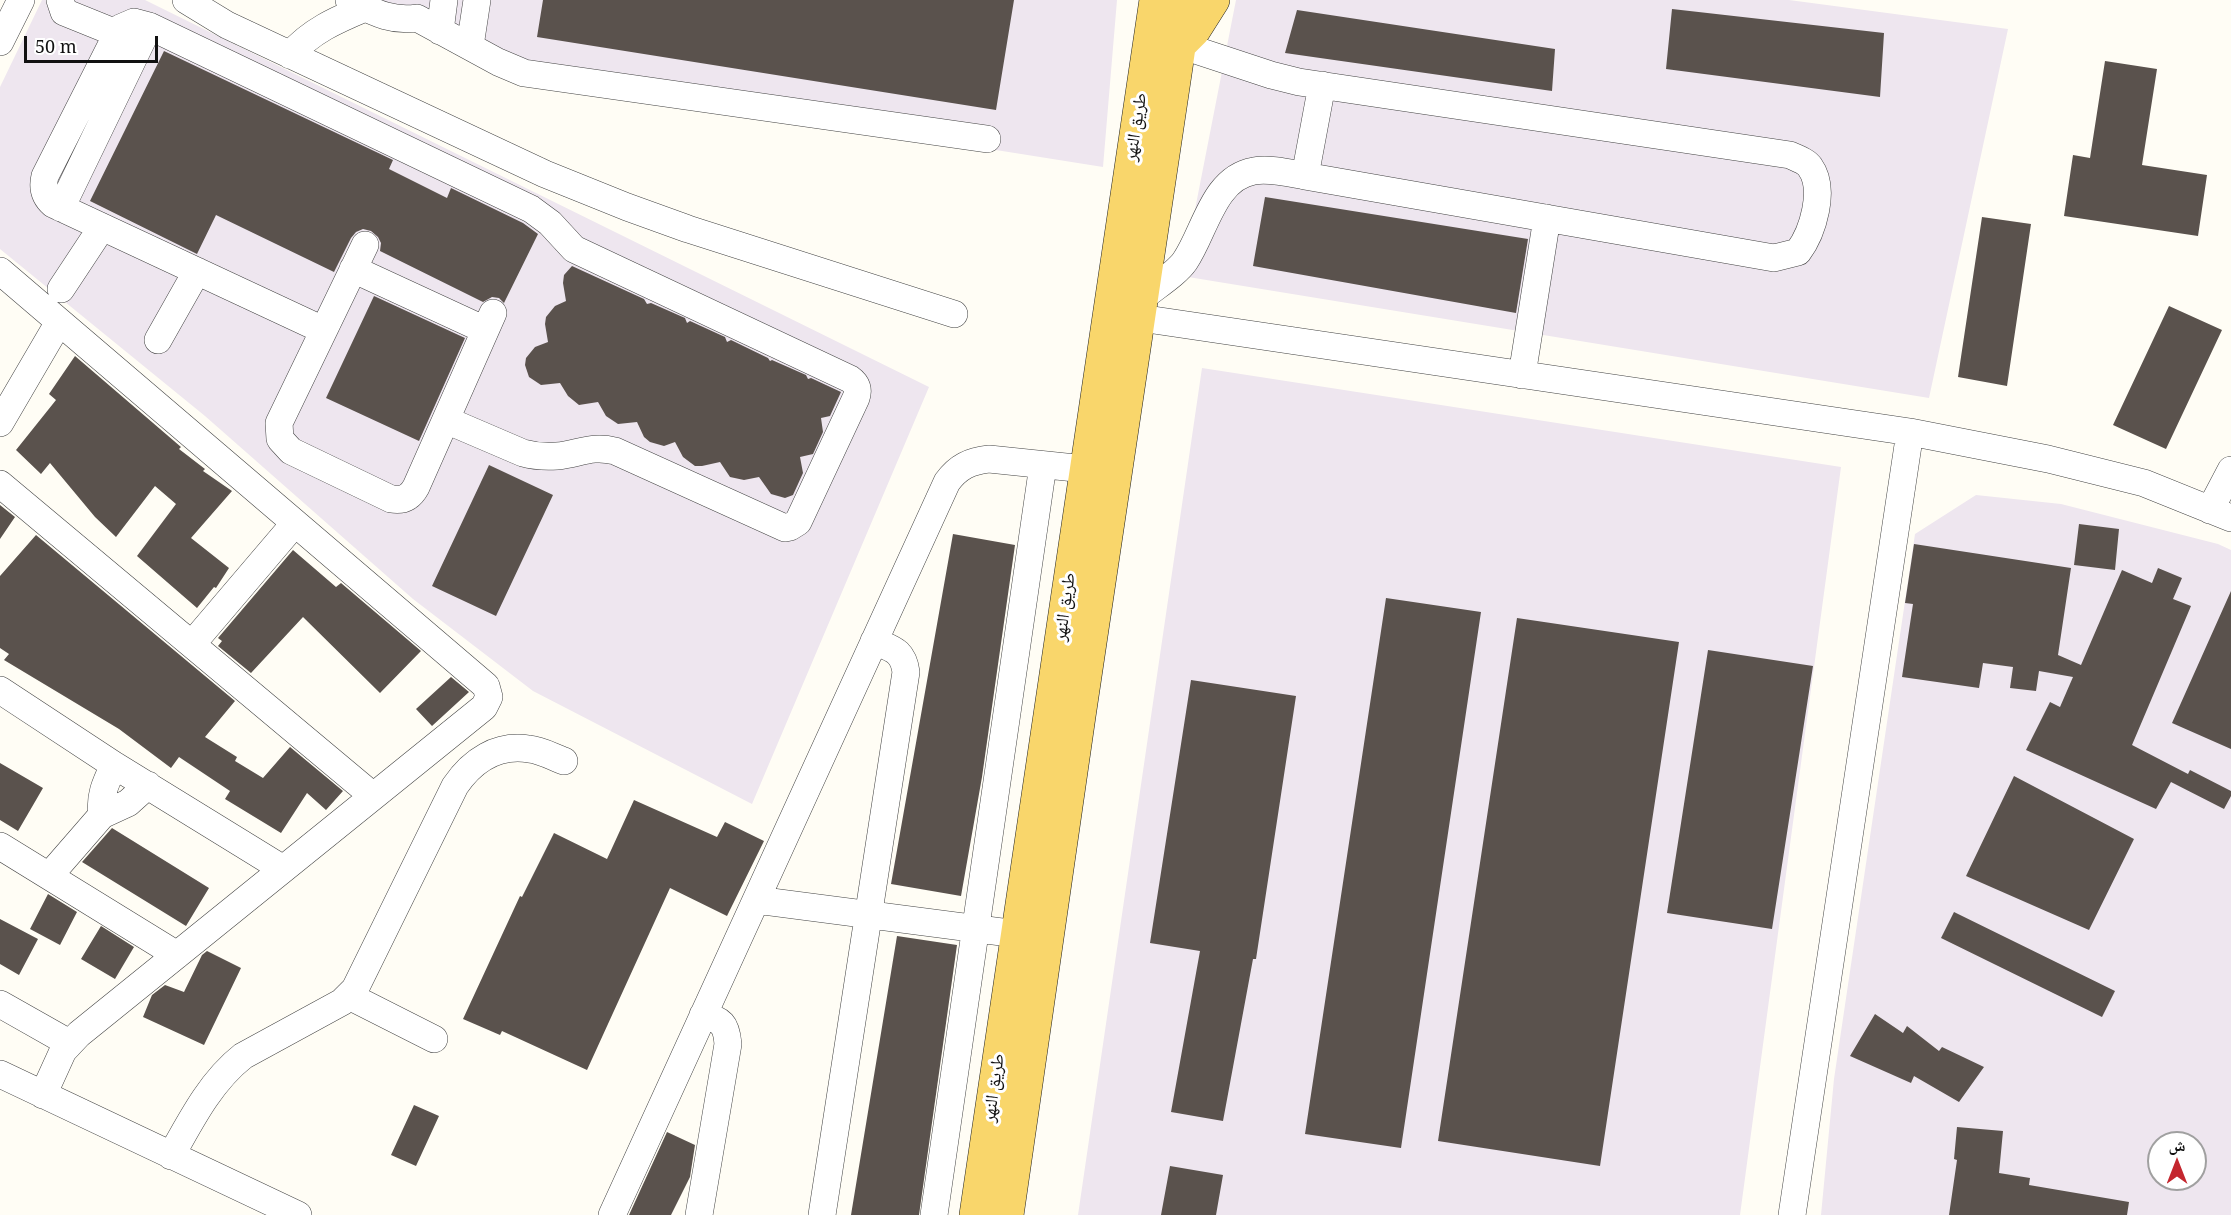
<!DOCTYPE html>
<meta charset="utf-8">
<style>
body{margin:0}
#map{position:relative;width:2231px;height:1215px;overflow:hidden;background:#fffdf5;font-family:"Noto Serif","Noto Naskh Arabic",serif}
canvas{display:block}
.north{position:absolute;left:2147px;top:1131px;width:60px;height:60px;box-sizing:border-box;background:#fff;border:2px solid #a0a0a0;border-radius:50%;rotate:0deg;font-size:16px;font-weight:700;line-height:24px;text-align:center;color:#111}
.north::after{content:'';display:block;margin:auto;width:21px;height:27px;background:#c4262e;clip-path:polygon(50% 0,100% 100%,50% 72%,0 100%)}
.scale{position:absolute;left:24px;top:36px;width:134px;height:27px;box-sizing:border-box;border:3px solid #111;border-top:0;padding-left:8px;font-size:18px;line-height:21px;white-space:nowrap;color:#111;-webkit-text-stroke:4px #fff;paint-order:stroke}
</style>
<div id="map">
<canvas width="2231" height="1215"></canvas>
<div class="north">ش</div>
<div class="scale">50 m</div>
</div>
<script>
const context = document.querySelector('canvas').getContext('2d');
context.lineJoin = 'round';
function paint(path, color) {
  context.fillStyle = color;
  context.fill(path, 'evenodd');
}
function strokePath(path, color, width, dash) {
  context.strokeStyle = color;
  context.lineWidth = width;
  context.lineCap = dash ? 'butt' : 'round';
  context.setLineDash(dash || []);
  context.stroke(path);
}
function drawText(font, color, halo, rows, align = 'center') {
  context.font = font + ' "Noto Serif","Noto Naskh Arabic",serif';
  context.lineWidth = 6;
  context.setLineDash([]);
  context.textBaseline = 'middle';
  context.strokeStyle = halo;
  context.fillStyle = color;
  for (const [text, x, y, turn = 0] of rows) {
    context.save();
    context.translate(x, y);
    context.rotate((+turn || 0) * Math.PI / 180);
    context.textAlign = isNaN(turn) ? turn : align;
    if (halo) context.strokeText(text, 0, 0);
    context.fillText(text, 0, 0);
    context.restore();
  }
}
paint(new Path2D(`
 M42,0H145L929,387L752,804L533,691L413,599L205,416L0,249V87Z
 M344,0H1117L1103,167L530,76Z
 M1236,0H1789L2008,29L1929,398L1182,276Z
 M1202,368L1841,467L1740,1215H1078Z
 M1976,495L2061,504L2218,544L2231,550V1215H1821L1834,1079L1915,534ZM2159,1143H2195V1179H2159Z`), '#eee6ef');
paint(new Path2D(`
 M543,0H1014L996,110L537,37Z
 M1672,9L1884,33L1880,97L1666,69Z
 M1297,10L1555,49L1552,91L1285,53Z
 M164,51L393,160L389,169L447,198L451,188L523,223L538,234L504,303L499,298L492,297L483,302L380,251L381,243L378,237L371,231L363,229L356,232L351,238L334,272L216,215L197,254L90,201Z
 M2105,61L2157,69L2142,165L2207,175L2198,236L2064,216L2073,155L2090,158Z
 M1265,197L1528,239L1516,313L1253,266Z
 M1982,217L2031,224L2007,386L1958,377Z
 M572,266L644,299L647,304L651,303L685,318L687,323L690,321L725,337L727,342L731,340L768,358L770,361L772,360L806,375L808,379L811,378L841,392L830,416L821,418L823,432L813,454L800,457L803,473L793,495L785,498L771,494L759,477L744,480L730,477L720,462L702,466H695L683,457L675,442L664,446L650,442L644,437L637,422L618,424L606,416L598,402L579,405L568,396L560,383L541,385L529,377L525,365L526,358L535,347L548,342L545,324L546,317L555,306L566,301L563,283L564,275Z
 M374,296L465,338L419,441L326,398Z
 M2169,306L2222,330L2166,449L2113,425Z
 M75,356L181,447L179,449L205,469L203,471L232,491L191,538L229,568L216,588L214,587L197,608L137,556L176,504L155,486L116,537L95,517L50,463L41,474L16,450L56,400L49,394Z
 M489,465L553,495L496,616L432,586Z
 M0,505L15,517L0,539Z
 M2079,524L2119,529L2115,570L2074,565Z
 M953,534L1015,545L982,777L961,896L891,884Z
 M36,535L235,701L205,737L237,757L235,761L263,778L290,747L343,791L326,810L307,793L281,833L225,799L230,791L179,757L171,768L119,729L4,660L9,654L0,648V576Z
 M1914,544L2071,568L2058,655L2081,665L2122,570L2152,583L2158,568L2182,578L2173,599L2191,606L2132,745L2188,774L2190,770L2231,791V796L2224,809L2171,782L2156,809L2026,750L2050,702L2060,707L2073,677L2039,671L2036,691L2010,688L2013,667L1983,663L1979,688L1902,677L1913,604L1905,603Z
 M293,550L336,587L341,583L421,651L380,693L303,617L251,673L218,646L222,641L218,638Z
 M2231,591V749L2172,723Z
 M1386,598L1481,612L1401,1148L1305,1134Z
 M1517,618L1679,642L1600,1166L1438,1141Z
 M1708,650L1813,666L1772,929L1667,913Z
 M451,677L469,692L432,726L416,709Z
 M1191,680L1296,696L1256,959H1253L1223,1121L1171,1112L1200,951L1150,943Z
 M0,763L43,788L18,831L0,820Z
 M2014,776L2134,839L2089,930L1966,876Z
 M634,800L717,837L725,822L764,841L727,916L670,888L587,1070L502,1031L500,1035L463,1019L520,896L522,897L554,833L607,859Z
 M112,828L209,888L186,926L82,862Z
 M48,894L77,912L60,945L30,929Z
 M1954,912L2115,991L2102,1017L1941,938Z
 M0,919L38,939L19,975L0,964Z
 M101,926L134,947L115,979L81,959Z
 M897,936L957,945L919,1215H851Z
 M207,951L241,968L204,1045L143,1017L152,995L165,985L184,992L202,955Z
 M1875,1014L1903,1033L1907,1026L1939,1051L1942,1047L1984,1067L1959,1102L1914,1076L1911,1083L1850,1056Z
 M414,1105L439,1116L416,1166L391,1155Z
 M1957,1127L2003,1131L1999,1173L2030,1178L2029,1185L2129,1202L2127,1215H1949L1957,1160L1954,1159Z
 M667,1132L695,1145L690,1177L671,1215H629Z
 M1170,1166L1223,1175L1216,1215H1161Z`), '#5a524d');
const minor = new Path2D(`
 M60,0L64,12L116,33
 M186,0L227,25L545,174L627,207L688,229L954,314
 M349,0C372,11 390,22 417,18L498,62L524,73L987,139
 M440,31L444,0
 M0,42L21,0
 M470,46L477,0
 M290,55C311,31 336,20 365,8
 M1305,176L1322,85
 M61,208L149,26
 M365,245L279,423L280,439L291,451L391,499C402,501 410,498 416,487L493,313
 M353,269L485,330
 M0,271L486,686L489,697L484,707L79,1034L63,1051L43,1095
 M61,289L102,227
 M1143,297C1156,286 1176,274 1185,261C1205,232 1213,178 1254,171C1269,168 1289,173 1305,176L1774,258L1798,252C1813,232 1826,189 1810,167C1806,161 1796,158 1790,155L1299,82L1271,75L1180,45
 M1140,318L1910,432L2048,459L2144,483L2231,518
 M323,330L53,204C44,196 42,188 45,176L120,28L134,22L149,26L531,209L550,223L574,249L850,379C857,384 859,390 856,398L798,522L790,527L785,528L615,451C591,445 579,454 557,456C545,457 534,456 523,453L446,420
 M158,340L197,271
 M1522,375L1547,218
 M0,423L59,322
 M0,484L373,796
 M2210,510L2231,470
 M192,644L295,523
 M0,690L114,765L283,869
 M102,815C99,796 106,782 114,765
 M0,846L177,955
 M49,876L102,815L128,803L148,785
 M756,900L1017,934
 M349,996L434,1039
 M0,1004L69,1043
 M0,1074L298,1215
 M171,1156C191,1120 211,1081 243,1056L342,1002L355,989L455,786C472,761 497,744 529,749C541,750 553,757 564,761
 M612,1215L947,482C958,467 970,461 989,459L1085,469
 M699,1215L728,1044C726,1023 722,1021 703,1015
 M822,1215L906,672C903,650 892,649 874,641
 M934,1215L1043,465
 M1792,1215L1910,432`);
const major = new Path2D(`
 M1181,43L1194,30L1213,0
 M976,1215L1156,0
 M1007,1215L1079,716L1186,0`);
strokePath(minor, '#444', 28);
strokePath(major, '#222', 34);
strokePath(minor, '#fff', 27);
strokePath(major, '#f9d66b', 33);
drawText('18px', '#111', '#fff', [
 ["طريق النهر",1136,127,-81],
 ["طريق النهر",1065,607,-82],
 ["طريق النهر",994,1088,-82]
]);
</script>
